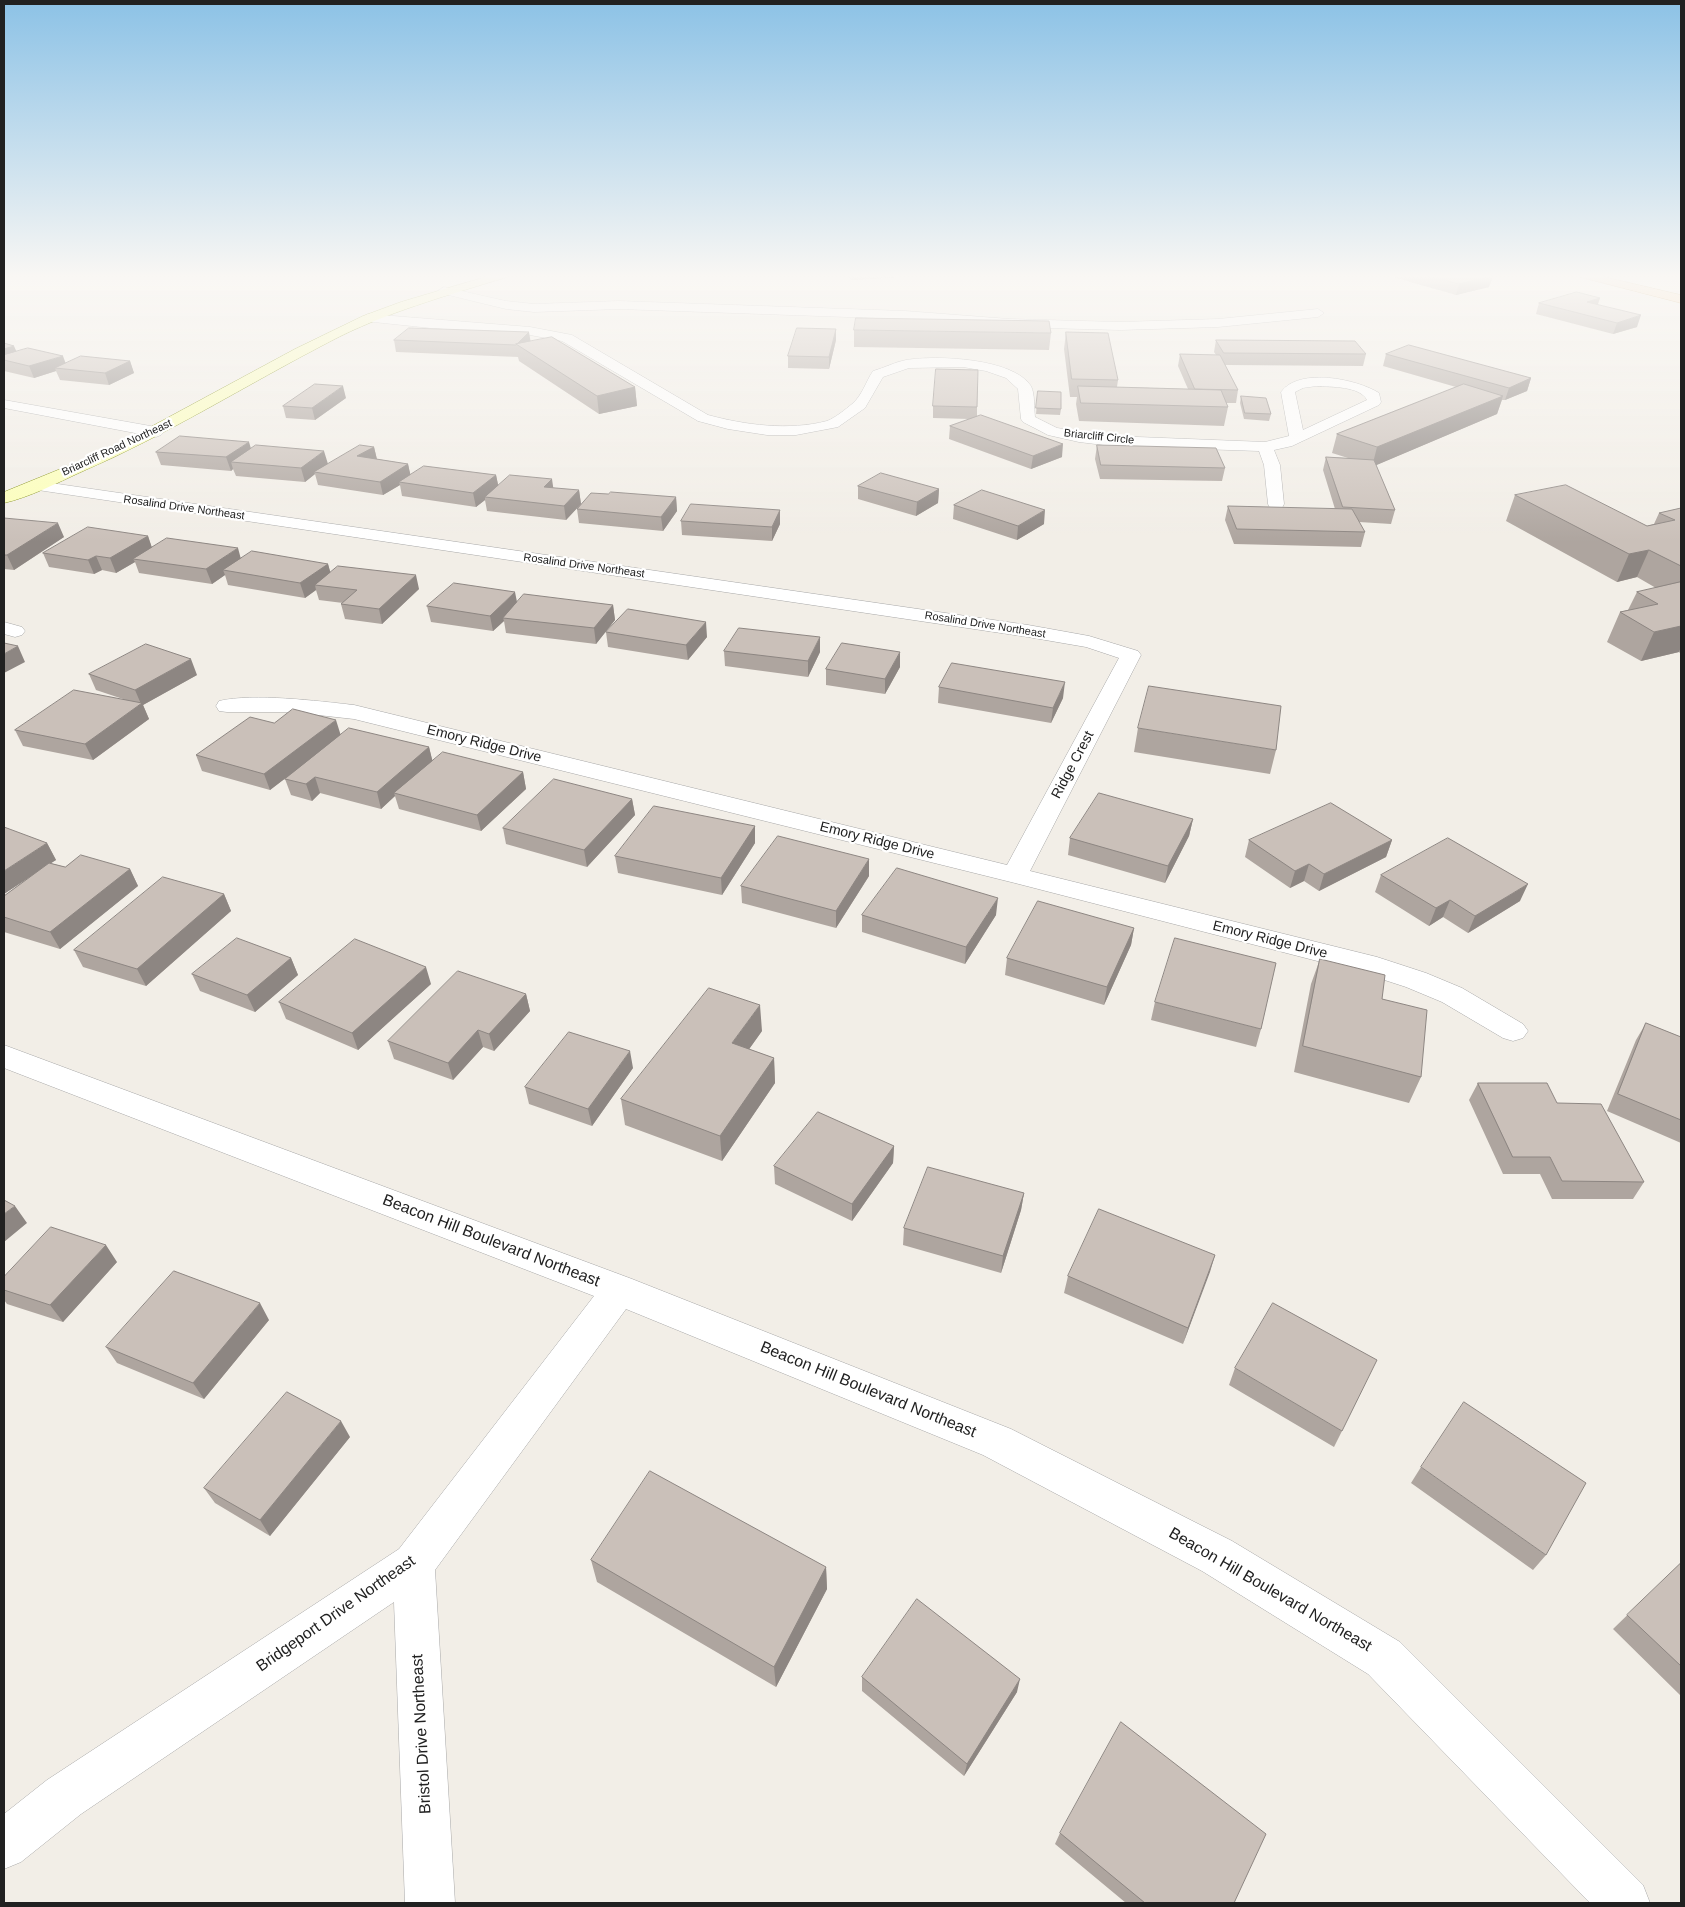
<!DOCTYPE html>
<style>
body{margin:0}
#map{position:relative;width:1685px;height:1907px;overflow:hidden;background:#f2eee7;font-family:Helvetica,sans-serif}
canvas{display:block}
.frame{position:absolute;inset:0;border:5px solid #212121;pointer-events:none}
</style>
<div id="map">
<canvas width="1685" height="1907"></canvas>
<div class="frame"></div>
</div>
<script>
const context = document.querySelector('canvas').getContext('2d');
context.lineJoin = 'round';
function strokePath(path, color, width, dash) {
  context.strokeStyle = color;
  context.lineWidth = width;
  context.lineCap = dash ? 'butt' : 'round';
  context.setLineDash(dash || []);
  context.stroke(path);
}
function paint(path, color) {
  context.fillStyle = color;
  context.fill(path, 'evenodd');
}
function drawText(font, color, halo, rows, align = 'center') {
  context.font = font + ' Helvetica,sans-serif';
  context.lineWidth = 4.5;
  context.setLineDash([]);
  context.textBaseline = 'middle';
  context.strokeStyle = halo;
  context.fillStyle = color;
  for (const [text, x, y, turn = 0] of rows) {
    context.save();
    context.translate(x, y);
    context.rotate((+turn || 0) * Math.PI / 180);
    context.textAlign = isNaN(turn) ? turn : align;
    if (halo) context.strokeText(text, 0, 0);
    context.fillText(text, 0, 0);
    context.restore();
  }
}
const street = new Path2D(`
 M444,287L506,301L534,304L619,301L905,311L1009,319L1120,322L1218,319L1318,309L1324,313L1318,317L1218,327L1120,330L1009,327L905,319L619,309L534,312L506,309L440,293L438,291Z
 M368,314L530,327L572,335L708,415C745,425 789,431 827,421C835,418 846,409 852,404C862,396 866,381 873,371C884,368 895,362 906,360C936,355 1013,358 1031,386C1035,394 1034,408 1035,417L1057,428L1112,436L1265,442L1289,436L1281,392C1299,367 1357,379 1379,393L1381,402L1379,405L1292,446L1274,450L1280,465L1284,504L1282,508H1270L1268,504L1264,465L1259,451L1112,446L1079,442L1048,435L1023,422L1021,419L1018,389L1006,378L986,371L963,367L909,368L883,377L865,408L838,427L796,435H767L728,429L698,421L562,341L530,335L431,328L364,321L362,318ZM1317,386C1331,387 1360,386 1367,400L1303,430L1295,392L1303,388Z
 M4,400L156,427L161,429L164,432L161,435L156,437L4,408Z
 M37,481L1028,625L1089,636L1138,651L1141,655L1030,871L1377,957L1426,973L1462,988L1523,1024L1528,1031L1523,1038L1513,1041L1503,1038L1442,1002L1406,987L1360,972L1015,883L354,719L291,712H227L219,711L216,706L219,701C254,693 317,701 354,705L1007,865L1119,658L1086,647L1028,637L31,489L29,486L31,483Z
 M4,622L22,627L25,631L22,635L15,637L4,634Z
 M4,1045L632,1279L1011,1429L1232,1541L1400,1642L1643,1885L1650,1903H1590L1368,1674L1202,1571L983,1455L626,1309L435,1570L455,1903H405L394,1602L81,1814L21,1862L4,1869V1814L47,1780L399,1549L594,1296L4,1068Z`);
const secondary = new Path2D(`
 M492,275H509L507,277C446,296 386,312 329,342C246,385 167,435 81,472C57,483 30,497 4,503V492L75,463L132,437L295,349L363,316L401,302Z`);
const primary = new Path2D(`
 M1578,275H1596L1681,295V303L1580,277Z`);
strokePath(street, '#a8a8a8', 1);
strokePath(secondary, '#738000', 1);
strokePath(primary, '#9e6700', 1);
paint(street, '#fff');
paint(secondary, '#fcffb8');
paint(primary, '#ffd49f');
paint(new Path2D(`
 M847,275H899V277L852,280Z
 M1386,275H1488L1489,287L1456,295Z
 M1600,298L1598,304L1637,327L1613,334L1536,314L1539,303Z
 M836,329V340L829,369L788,368V356Z
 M854,330L1051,333L1049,350L854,347Z
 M1066,332L1118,380L1117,387L1188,389L1178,366L1180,354L1216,355L1214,352L1216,340L1366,354L1363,366L1225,365L1238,390L1236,403H1226L1228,407L1224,426L1079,421L1076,404L1077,397H1070L1064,349Z
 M394,340L530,341L635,387L637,406L599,414L519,361L518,357L396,352Z
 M4,343L16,351L66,363L130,361L134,373L109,385L60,380L56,371L34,378L4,371Z
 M1386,354L1531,378L1527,391L1505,400H1502L1497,414L1376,465L1395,510L1391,524L1359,522L1365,532L1361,547L1234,544L1225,520L1228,506L1335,509L1323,470L1326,457L1348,458L1332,453L1337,434L1456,387L1383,366Z
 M1038,391L1061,409L1060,415L1036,414Z
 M1241,396L1271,414L1269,421L1244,419L1240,403Z
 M346,398L315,420L286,418L283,406Z
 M933,406L977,407V416L1062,457L1031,469L949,439L950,426L969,419L933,418Z
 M1097,445L1225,468L1222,481L1100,479L1095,459Z
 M374,447L377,459L408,464L410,475H496L498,485L553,488L579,490L581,504L608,494L676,497L677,511L663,531L579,523L577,509L578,507L566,520L487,511L485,500L476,507L402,496L400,485L383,495L318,485L315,474L305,482L236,476L233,469L231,471L161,465L156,452L251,449L328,464Z
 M858,486L939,489L938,503L916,516L858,499Z
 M1515,495L1647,526L1654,524L1659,513L1681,508V654L1679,652L1641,661L1607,642L1620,612L1628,610L1637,592L1656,588L1637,577L1617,582L1506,521Z
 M954,505L1044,524L1017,540L953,519Z
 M780,510V524L772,541L682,535L681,521Z
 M4,518L64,537L14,570L4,569Z
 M148,536L152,548L241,558L328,564L330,572L419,589L382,624L345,619L341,604L343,603L319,600L316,590L305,598L228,585L225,575L212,584L139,573L135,562L116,573L102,570L94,574L49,567L43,553Z
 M517,602L613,605L615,620L596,644L506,633L504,621L493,631L431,622L427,606Z
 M606,632L707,637L688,660L608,647Z
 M724,651L820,652L808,677L725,666Z
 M900,667L885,694L826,685V669Z
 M89,674L197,675L143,705L149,719L93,760L23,746L15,730L123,699L96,690Z
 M939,687L1063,698L1051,723L938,703Z
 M274,723L340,735L429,747L432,760L523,772L526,789L481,831L399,809L395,796L381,809L320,793L312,801L291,795L285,779L292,773L270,790L202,771L196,755Z
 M1138,728L1276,750L1270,774L1134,752Z
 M632,799L635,815L587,867L506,844L503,828Z
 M1193,819L1189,836L1165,883L1068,855L1070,838Z
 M755,826V843L722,895L618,873L615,856Z
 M1249,840H1392L1386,857L1319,891L1304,881L1290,888L1245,857Z
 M47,843L56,860L50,863L65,867L130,869L138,886L60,949L4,932V896L36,872L4,894Z
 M1381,875L1520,901L1468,933L1443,917L1429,926L1375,892Z
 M869,876L836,928L742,903L741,886Z
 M224,894L231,911L146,986L83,967L74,950Z
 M862,915H996L965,964L862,932Z
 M1134,928L1131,945L1104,1005L1005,975L1007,958Z
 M291,958L298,975L255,1012L200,991L192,974Z
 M1320,959L1382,999L1421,1077L1409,1103L1294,1072L1311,984Z
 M431,984L358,1050L286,1019L279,1002Z
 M526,994L530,1011L494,1051L483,1047L453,1080L394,1059L388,1041Z
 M1155,1002L1261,1029L1256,1047L1151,1020Z
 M1646,1023L1681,1037V1143L1607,1111L1636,1040Z
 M762,1031L749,1049L774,1058L775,1083L722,1161L625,1125L621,1099Z
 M633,1068L592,1126L529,1104L525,1087Z
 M1478,1083L1557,1103L1644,1182L1633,1199H1552L1540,1174H1503L1469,1100Z
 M894,1146L893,1163L852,1221L775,1184L774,1166Z
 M1024,1193L1021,1210L1001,1273L903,1245L904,1228Z
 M1215,1255L1183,1344L1064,1293L1068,1276Z
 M117,1262L63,1322L7,1304L4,1300V1277Z
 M269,1320L204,1399L117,1363L106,1347Z
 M1235,1368L1342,1431L1334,1447L1229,1385Z
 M350,1437L270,1536L215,1503L204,1488Z
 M1421,1467L1546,1555L1533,1570L1411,1483Z
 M591,1560L826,1567L827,1589L776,1687L597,1582Z
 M1681,1563V1696L1613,1629Z
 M862,1677L1017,1692L964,1776L862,1691Z
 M1060,1833L1234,1903H1126L1055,1844Z`), '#aea59f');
paint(new Path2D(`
 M759,275H780L759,276Z
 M852,275H899V277L852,280Z
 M1493,276L1489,287L1456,295L1459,284Z
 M1600,298L1596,309L1587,302Z
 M1641,315L1637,327L1613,334L1617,323Z
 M836,329V340L829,369V357Z
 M529,332L531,344H517Z
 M14,346L19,357L4,360V349Z
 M63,356L67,367L55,368L56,371L34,378L29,366Z
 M130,361L134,373L109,385L105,373Z
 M1531,378L1527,391L1505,400L1509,388Z
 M343,386L346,398L315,420L312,408Z
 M635,387L637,406L599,414L597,396Z
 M1503,396L1497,414L1372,467L1377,447Z
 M249,442L253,455L231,462L233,469L231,471L226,457Z
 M1063,444L1062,457L1031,469L1033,456Z
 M374,447L377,460L357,456Z
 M324,451L328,464L314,472L315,474L305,482L301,468Z
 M408,464L411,477L399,482L400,485L383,495L380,482Z
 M496,475L499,489L485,497V500L476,507L473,493Z
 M552,479L554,493L544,487Z
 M939,489L938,503L916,516L917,502Z
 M579,490L581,504L566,520L564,506Z
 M676,497L677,511L663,531L661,517Z
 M780,510V524L772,541V527Z
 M1045,510L1044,524L1017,540L1018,526Z
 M58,523L64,537L14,570L7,555Z
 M148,536L153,551L133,559L135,562L116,573L110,558Z
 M238,548L242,563L223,570L225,575L212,584L206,569Z
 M1649,550L1637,577L1617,582L1629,554Z
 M96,556L102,570L94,574L88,560Z
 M328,564L332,578L315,585L316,590L305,598L300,583Z
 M416,575L419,589L382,624L379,609Z
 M515,592L518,607L503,618L504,621L493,631L490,616Z
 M613,605L615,620L596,644L594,628Z
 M706,622L707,637L688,660L686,645Z
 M1681,626V647L1679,652L1641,661L1654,632Z
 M820,637V652L808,677V661Z
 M18,646L25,662L4,673V654Z
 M900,652V667L885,694V679Z
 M191,659L197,675L143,705L149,719L93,760L85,744L141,704L135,690Z
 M1065,682L1063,698L1051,723L1053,708Z
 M336,720L341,736L270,790L264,774Z
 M429,747L433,763L394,793L395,796L381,809L377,792Z
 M523,772L526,789L481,831L477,815Z
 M315,777L320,793L312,801L306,784Z
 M632,799L635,815L587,867L584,850Z
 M1193,819L1189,836L1165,883L1168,866Z
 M755,826V843L722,895L721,878Z
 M1392,840L1386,857L1319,891L1324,874Z
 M47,843L56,860L4,894V871Z
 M869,859V876L836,928V911Z
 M1309,864L1304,881L1290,888L1295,871Z
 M130,869L138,886L60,949L50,932Z
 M1528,884L1520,901L1468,933L1475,916Z
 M224,894L231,911L146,986L137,969Z
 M998,898L996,915L965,964L966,947Z
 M1450,900L1443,917L1429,926L1436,908Z
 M1134,928L1131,945L1104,1005L1107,987Z
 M291,958L298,975L255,1012L247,995Z
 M426,967L431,984L358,1050L352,1033Z
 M526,994L530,1011L494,1051L489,1034Z
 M760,1005L762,1031L735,1069L732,1043Z
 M478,1030L483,1047L453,1080L448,1063Z
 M630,1051L633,1068L592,1126L588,1109Z
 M774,1058L775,1083L722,1161L720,1136Z
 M894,1146L893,1163L852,1221V1204Z
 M1024,1193L1021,1210L1001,1273L1003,1256Z
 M15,1206L27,1223L4,1242V1214Z
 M106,1245L117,1262L63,1322L50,1305Z
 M1215,1255L1210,1272L1183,1344L1188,1328Z
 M260,1303L269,1320L204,1399L193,1383Z
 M341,1421L350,1437L270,1536L260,1520Z
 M826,1567L827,1589L776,1687L774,1667Z
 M1020,1679L1017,1692L964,1776L967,1764Z`), '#8d8682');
const building = new Path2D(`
 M1426,275H1488L1493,276L1459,284Z
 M1577,292L1600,298L1587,302L1641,315L1617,323L1539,303Z
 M856,318L1049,321L1051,333L854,330Z
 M409,328L529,332L516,345L394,340Z
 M797,328L836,329L829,357L788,356Z
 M1066,332L1108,333L1118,380L1072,379Z
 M552,337L635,387L597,396L516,344Z
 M1216,340L1355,341L1366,354L1224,353Z
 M4,343L14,346L4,349Z
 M1409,345L1531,378L1509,388L1386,354Z
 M28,348L63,356L29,366L4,360V355Z
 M1180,354L1220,355L1238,390L1195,389Z
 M81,356L130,361L105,373L55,368Z
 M936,369L978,370L977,407L933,406Z
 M315,384L343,386L312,408L283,406Z
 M1464,384L1503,396L1377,447L1337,434Z
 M1078,386L1221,390L1228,407L1081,403Z
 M1038,391L1061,392V409L1036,408Z
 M1241,396L1266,398L1271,414L1245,413Z
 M981,415L1063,444L1033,456L950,426Z
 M180,436L249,442L226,457L156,452Z
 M256,445L324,451L301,468L231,462Z
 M360,445L374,447L357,456L408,464L380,482L314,472Z
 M1097,445L1216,448L1225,468L1101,465Z
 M1326,457L1374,460L1395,510L1343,507Z
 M424,466L496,475L473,493L399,482Z
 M881,473L939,489L917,502L858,486Z
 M510,475L552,479L544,487L579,490L564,506L485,497Z
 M1566,485L1647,526L1675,520L1659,513L1681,508V566L1649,550L1629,554L1515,495Z
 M982,490L1045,510L1018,526L954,505Z
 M611,492L676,497L661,517L577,509L591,493L608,494Z
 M691,504L780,510L772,527L681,521Z
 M1228,506L1352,509L1365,532L1237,529Z
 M4,518L58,523L7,555H4Z
 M88,527L148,536L110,558L96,556L88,560L43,553Z
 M167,538L238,548L206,569L133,559Z
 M252,551L328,564L300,583L223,570Z
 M338,566L416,575L379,609L341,604L357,590L315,585Z
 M1681,582V626L1654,632L1620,612L1658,604L1637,592Z
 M454,583L515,592L490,616L427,606Z
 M524,594L613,605L594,628L503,618Z
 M628,609L706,622L686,645L606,632Z
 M739,628L820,637L808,661L724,651Z
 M4,643L18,646L4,654Z
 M842,643L900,652L885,679L826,669Z
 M146,644L191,659L135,690L89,674Z
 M952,663L1065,682L1053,708L939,687Z
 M1149,686L1281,706L1276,750L1138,728Z
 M74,690L142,703L85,744L15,730Z
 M293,709L336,720L264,774L196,755L250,717L274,723Z
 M349,728L429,747L377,792L315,777L306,784L285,779Z
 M443,752L523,772L477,815L394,793Z
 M554,779L632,799L584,850L503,828Z
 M1099,793L1193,819L1168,866L1070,838Z
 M1331,803L1392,840L1324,874L1309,864L1295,871L1249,840Z
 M654,806L755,826L721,878L615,856Z
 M4,827L47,843L4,871Z
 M778,836L869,859L836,911L741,886Z
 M1448,838L1528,884L1475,916L1450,900L1436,908L1381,875Z
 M81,855L130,869L50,932L4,917V896L49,863L65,867Z
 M897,868L998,898L966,947L862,915Z
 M163,877L224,894L137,969L74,950Z
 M1038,901L1134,928L1107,987L1007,958Z
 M237,938L291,958L247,995L192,974Z
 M1175,938L1276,963L1261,1029L1155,1002Z
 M355,939L426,967L352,1033L279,1002Z
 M1320,959L1385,975L1382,999L1427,1010L1421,1077L1303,1046Z
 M458,971L526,994L489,1034L478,1030L448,1063L388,1041Z
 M709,988L760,1005L732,1043L774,1058L720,1136L621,1099Z
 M1646,1023L1681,1037V1120L1618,1094Z
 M569,1032L630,1051L588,1109L525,1087Z
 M1478,1083H1547L1557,1103L1601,1104L1644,1182L1562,1181L1550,1157H1513Z
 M818,1112L894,1146L852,1204L774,1166Z
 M928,1167L1024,1193L1003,1256L904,1228Z
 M4,1200L15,1206L4,1214Z
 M1099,1209L1215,1255L1188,1328L1068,1276Z
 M51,1227L106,1245L50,1305L4,1290V1277Z
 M174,1271L260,1303L193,1383L106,1347Z
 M1273,1303L1377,1360L1342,1431L1235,1368Z
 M287,1392L341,1421L260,1520L204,1488Z
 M1464,1402L1586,1483L1546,1555L1421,1467Z
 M650,1471L826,1567L774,1667L591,1560Z
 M1681,1563V1666L1627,1615Z
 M917,1599L1020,1679L967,1764L862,1677Z
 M1121,1722L1266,1834L1234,1903H1145L1060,1833Z`);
paint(building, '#cac0b9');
strokePath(building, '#8d8682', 1);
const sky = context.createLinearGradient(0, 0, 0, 542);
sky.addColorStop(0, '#8cc2e6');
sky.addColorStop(0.51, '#f9f7f4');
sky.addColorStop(1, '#f9f7f400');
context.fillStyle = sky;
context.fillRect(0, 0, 1685, 542);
drawText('11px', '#212121', '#fff', [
 ["Briarcliff Circle",1099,437,6],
 ["Briarcliff Road Northeast",117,448,-25],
 ["Rosalind Drive Northeast",184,508,8],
 ["Rosalind Drive Northeast",584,566,8],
 ["Rosalind Drive Northeast",985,625,9]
]);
drawText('14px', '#212121', '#fff', [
 ["Emory Ridge Drive",484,744,14],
 ["Ridge Crest",1073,765,-62],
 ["Emory Ridge Drive",877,841,14],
 ["Emory Ridge Drive",1270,940,14]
]);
drawText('16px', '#212121', '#fff', [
 ["Beacon Hill Boulevard Northeast",491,1241,21],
 ["Beacon Hill Boulevard Northeast",868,1390,22],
 ["Beacon Hill Boulevard Northeast",1270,1590,30],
 ["Bridgeport Drive Northeast",336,1614,-35],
 ["Bristol Drive Northeast",422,1734,-93]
]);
</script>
